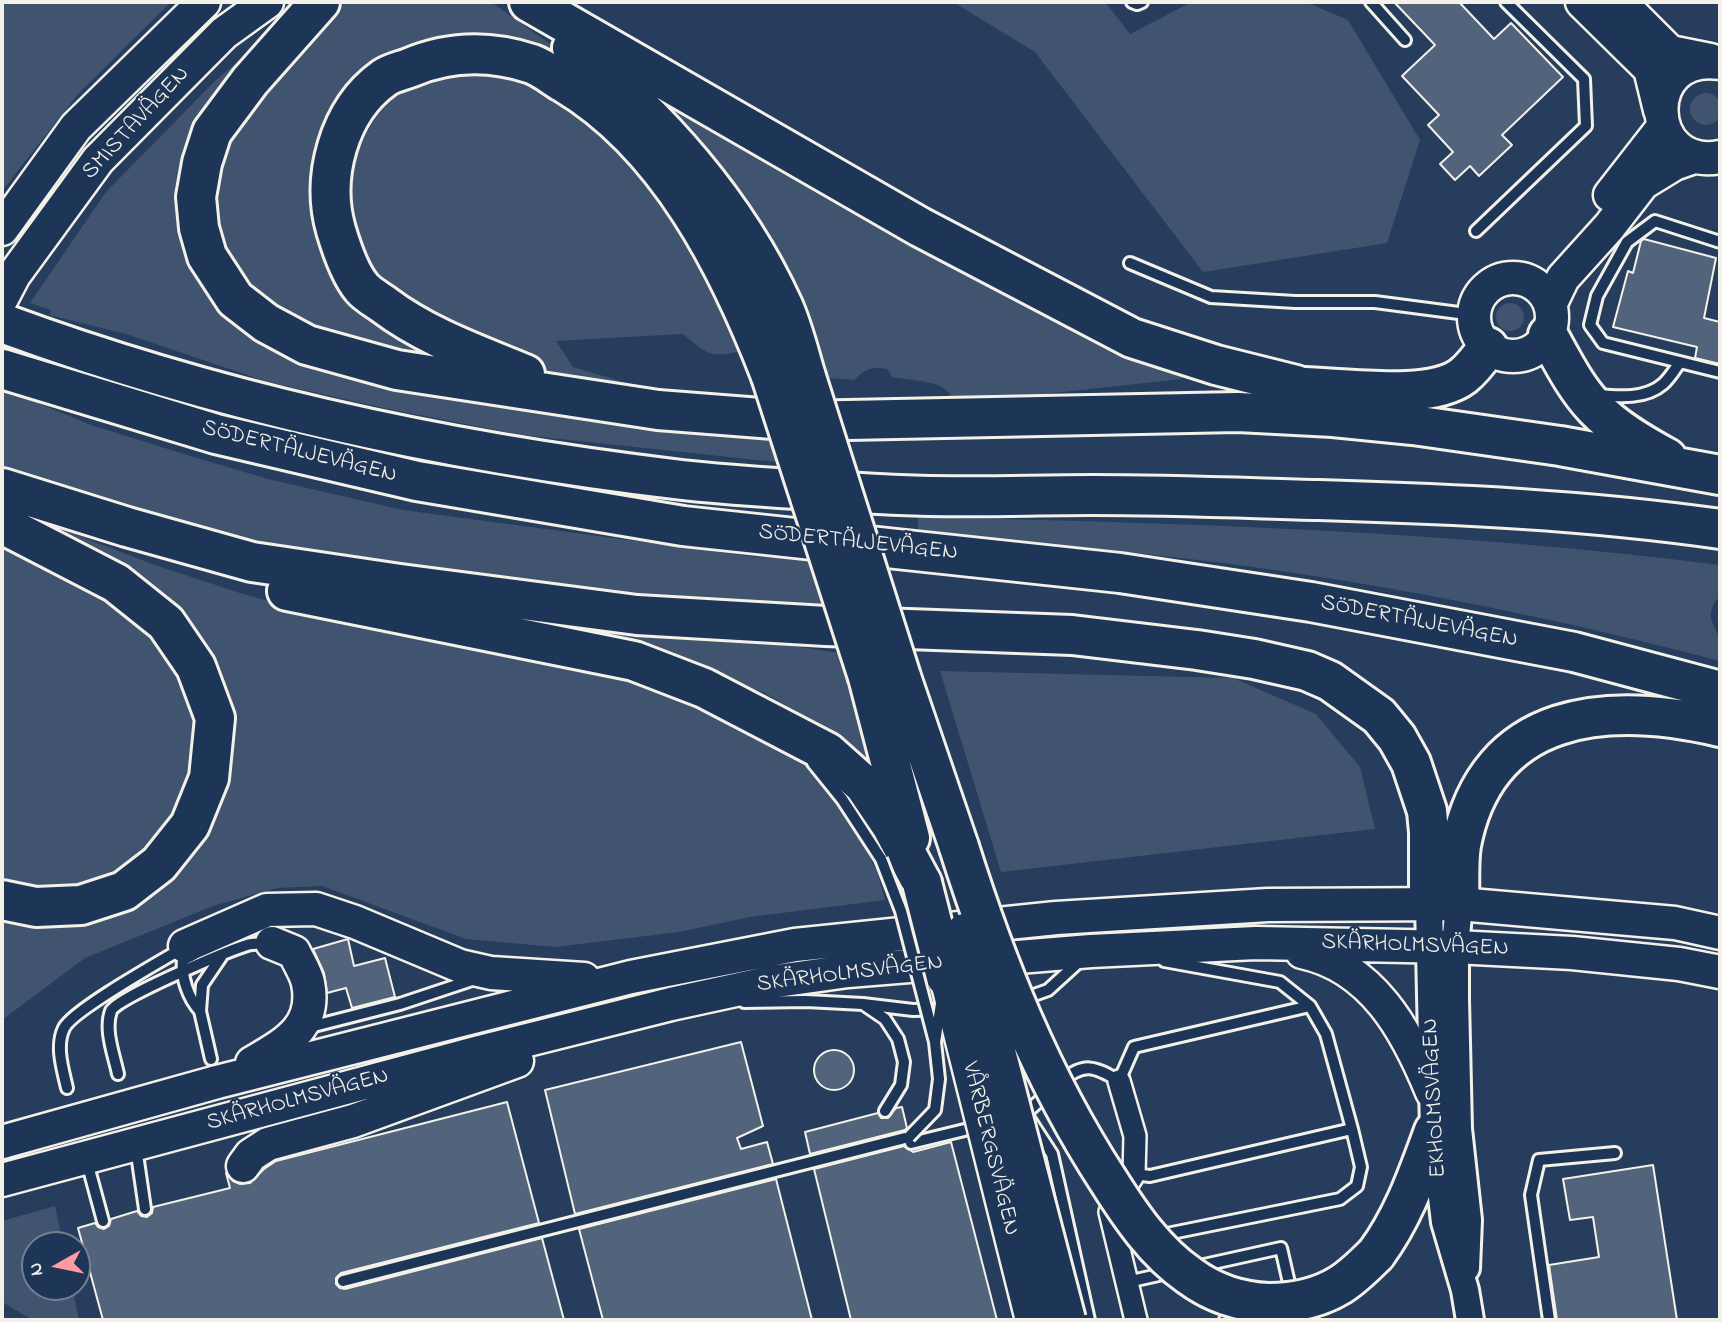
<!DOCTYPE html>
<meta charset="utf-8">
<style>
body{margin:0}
#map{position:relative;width:1722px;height:1322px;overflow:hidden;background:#263d5d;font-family:"Indie Flower",sans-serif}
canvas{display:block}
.frame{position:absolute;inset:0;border:4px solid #f4f1e8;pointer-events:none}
.north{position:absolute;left:21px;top:1231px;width:70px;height:70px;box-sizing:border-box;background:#1d3557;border:2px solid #738091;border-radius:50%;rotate:261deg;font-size:19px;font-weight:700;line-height:28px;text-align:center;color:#f4f1e8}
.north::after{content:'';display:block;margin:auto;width:24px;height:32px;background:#ff9aa2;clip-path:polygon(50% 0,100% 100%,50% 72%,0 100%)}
</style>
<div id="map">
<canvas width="1722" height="1322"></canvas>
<div class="frame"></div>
<div class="north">N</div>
</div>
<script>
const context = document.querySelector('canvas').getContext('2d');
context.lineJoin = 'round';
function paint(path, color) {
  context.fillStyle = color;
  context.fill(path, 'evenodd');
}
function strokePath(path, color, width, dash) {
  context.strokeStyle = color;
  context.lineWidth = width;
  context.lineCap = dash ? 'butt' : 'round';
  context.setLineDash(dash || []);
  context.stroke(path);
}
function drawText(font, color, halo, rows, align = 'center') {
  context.font = font + ' "Indie Flower",sans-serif';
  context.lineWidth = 5;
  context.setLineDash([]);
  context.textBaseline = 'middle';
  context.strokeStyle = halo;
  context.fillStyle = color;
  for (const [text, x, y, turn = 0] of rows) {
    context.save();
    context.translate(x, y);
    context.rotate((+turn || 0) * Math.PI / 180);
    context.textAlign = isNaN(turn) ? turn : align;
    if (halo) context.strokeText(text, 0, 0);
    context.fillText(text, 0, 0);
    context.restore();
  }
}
paint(new Path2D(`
 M2,2H171L79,93L2,191Z
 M337,2H491L590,72L550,56L363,81L328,251L471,370L318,338L253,295L230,264L217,230L213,193L220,166L234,132Z
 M953,2H1105L1130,34L1192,2H1306L1348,20L1420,140L1387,243L1203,272L1035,52Z
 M270,33L188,192L277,342L775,433L785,463L523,435L393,410L268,382L126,334L49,315L51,310L30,303L106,192L214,82Z
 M610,54L752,142L971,269L1057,317L1121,348L1176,369L1182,373L1181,379L953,404L841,413L837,402L888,400L891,406L952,399C947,379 909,381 892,377L887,369C871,366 865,369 854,380L829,378L810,323L768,244L699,157L609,61L606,57Z
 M452,70L513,75L550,91L618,149L665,206L707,273L742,342L737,352C709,359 704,351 683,334L556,341L573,367L650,390L672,391L676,394C648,391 619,389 591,384C530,373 474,341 422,310C411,303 394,297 386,287C355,248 342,200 358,153C368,124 392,90 421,77C430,73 442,72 452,70Z
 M1690 109a16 16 0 1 1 32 0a16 16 0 1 1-32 0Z
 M1496 317a14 14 0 1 1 28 0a14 14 0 1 1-28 0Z
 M2,388L91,425L187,455L268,479L403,510L756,557L816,559L832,611L776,615L228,544L121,510L2,465Z
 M918,517C1185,523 1455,531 1720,565V596C1701,617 1717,624 1720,643C1721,649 1720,655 1720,661C1591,627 1460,599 1327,578C1192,556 1054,545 918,531Z
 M41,521L152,564L243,594L321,615L655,679L792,753L827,786L847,813L877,871L885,900L750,917L679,932L555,947L466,939L322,886L277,888L213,906L85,958L2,1020V915L172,875L200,845L221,808L230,777L235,730L228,696L217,671L39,526Z
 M2,536L114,603L158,643L179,671L196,708L193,791L148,854L116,872L82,885L54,889L12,886L2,882Z
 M513,617L799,647L846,654L876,772L832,733L765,693L690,667Z
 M940,671L1233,678L1316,714L1360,767L1375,829L1001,872Z
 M55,1206L63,1245H35V1287H72L79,1320H33L2,1302V1221Z`), '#40546f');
const building = new Path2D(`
 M1394,2H1459L1494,39L1511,23L1563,77L1502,135L1512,145L1479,176L1470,166L1455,180L1440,164L1453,152L1428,125L1439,115L1402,76L1435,45Z
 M1644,239L1716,258L1704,318L1720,322V364L1695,358L1697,347L1613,327L1628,271L1633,273L1641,241Z
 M348,939L354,966L385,958L395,997L352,1008L346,988L327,993L324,973L313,949Z
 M741,1042L763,1126L737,1138L741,1149L767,1142L773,1164L575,1214L545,1090Z
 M814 1070a20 20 0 1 1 40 0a20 20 0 1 1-40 0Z
 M507,1102L539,1223L341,1273L336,1278V1284L340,1288L345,1289L542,1238L564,1320H103L78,1228L95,1223L98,1227L104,1229L109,1226L111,1219L137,1211L141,1216L147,1217L152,1213L153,1207L230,1188L226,1173L233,1181L240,1184L250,1183L264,1169L276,1161Z
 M902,1107L907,1128L905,1130L810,1154L805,1132L878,1113L881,1118H888L896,1108Z
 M951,1142L997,1320H851L814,1169L904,1146L913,1152Z
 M1653,1165L1677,1320H1557L1549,1265L1599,1257L1593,1217L1570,1220L1563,1179Z
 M776,1179L812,1320H603L579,1229Z`);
paint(building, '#52647b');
strokePath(building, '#f4f1e8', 2);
const service = new Path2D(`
 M1132,2L1137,4L1142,2
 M1371,2L1405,40
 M1476,231L1586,126L1584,79L1506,2
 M1720,242L1655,221L1627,242L1597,296L1590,325L1603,343L1720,372
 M1130,263L1211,297L1295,302H1375L1474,315
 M1598,395C1619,397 1646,399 1663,384C1670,378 1675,369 1680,362
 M813,763L842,799L881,859
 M193,955L183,960C181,977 188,998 200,1011
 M1020,1000L1048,990L1082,959
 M744,1002L806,1001L863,1004L885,1019L898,1039L904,1062L901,1085L885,1111
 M863,1004L913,1010L949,1009
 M306,1028L400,1004L475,979
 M211,1059L200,1011L202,985L221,957
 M118,1074C114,1055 104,1030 111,1011C116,998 228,951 247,945C253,943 261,944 268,943
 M1060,1082C1084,1062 1094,1066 1119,1081L1134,1047L1310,1006
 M67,1088C63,1070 55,1046 64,1028C73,1010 161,961 183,948
 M1020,1114L1026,1113L1048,1093
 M1030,1120L1052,1154L1089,1320
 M911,1143L981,1126
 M138,1161L145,1209
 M90,1173L103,1221
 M1134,1174L1150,1176L1352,1129L1326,1034L1310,1006L1280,982L1164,961
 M1157,1236L1340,1199L1357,1186L1361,1167L1352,1129
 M1195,1267L1281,1248L1292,1296
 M343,1281L909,1137
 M1127,1282L1172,1272
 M1225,1320L1247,1316
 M1549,1320L1531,1195L1539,1160L1615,1153`);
const minor = new Path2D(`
 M1119,1081L1135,1136L1134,1174L1110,1212L1136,1320`);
const tertiary = new Path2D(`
 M1429,904L1434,1131L1445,1222L1465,1290L1470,1320
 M1459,904L1455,947V999L1458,1129L1468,1220L1466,1268`);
const secondary = new Path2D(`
 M1582,2L1650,69L1660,110
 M1620,2L1670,52L1710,60
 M1720,63C1640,51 1644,171 1720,157
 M1610,195L1663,127
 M2,229L76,127L204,2
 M1474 317a39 39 0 1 1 78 0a39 39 0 1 1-78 0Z
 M2,298L14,275L98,160L224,33L267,2
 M1550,305L1563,278L1609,227L1643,183L1674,164L1694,157
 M185,946L267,910L316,909L355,922L460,966L491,973L584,979
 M1302,952C1373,967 1407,1031 1432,1092
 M252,1063C284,1044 317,1028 308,983C306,973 298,961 294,952L272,943
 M2,1142L217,1082L631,977L795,945L1056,918L1268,905L1459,904L1675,923L1720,933
 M243,1166L251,1155L268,1144L353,1121L517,1061
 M2,1180L476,1053L671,1004L777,981L848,971L1091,951L1256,943L1455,947L1572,953L1679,964L1720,972`);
const motorway = new Path2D(`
 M320,2L250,81L212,132L202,163L196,197L199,228L207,256L235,299L266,323L307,345L397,370L658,410L799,421L1238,412L1333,417L1413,425L1560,446L1720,475
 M529,2L920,227L1132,338L1216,365L1296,385
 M572,48C659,116 737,205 783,306C793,328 799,354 806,377
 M2,323C219,403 452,453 682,480C754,488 828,491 900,495C964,498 1028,495 1092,495C1168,495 1244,498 1319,500C1453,504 1587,510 1720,529
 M1548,335C1562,360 1575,387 1595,408C1615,429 1643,445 1667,458
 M2,369L216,434L417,481L683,526L1120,573L1311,602L1574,652L1720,691
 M525,374C476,354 425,336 383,304C376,299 367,294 362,288C350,274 341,247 336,230C321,178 338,111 384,78C391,73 401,71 409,68C449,51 490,50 532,64C543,68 554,77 564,83C668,145 729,267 771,376
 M1272,387C1322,383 1425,405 1463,376C1473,368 1481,357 1488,347
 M2,488L127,527L252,562L400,584L637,615L826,626L1072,635L1197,650L1254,659L1307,671L1330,681L1379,716L1397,738L1411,763L1427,811L1429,832V904
 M2,524L116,583L166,623L196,667L215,718L209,778L190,825L159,864L124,891L81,905L36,907L2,900
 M287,591L634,661L704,688L827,752L864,785L891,825L922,883
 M868,677L910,838
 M901,677L959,847
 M1459,904C1460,885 1458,864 1461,845C1487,709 1608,701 1720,727
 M1376,1254C1404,1216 1418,1174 1434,1131`);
strokePath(service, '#f4f1e8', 16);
strokePath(minor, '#f4f1e8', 26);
strokePath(tertiary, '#f4f1e8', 32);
strokePath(secondary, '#f4f1e8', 37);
strokePath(motorway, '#f4f1e8', 44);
strokePath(service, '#1d3557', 10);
strokePath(minor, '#1d3557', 21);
strokePath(tertiary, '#1d3557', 26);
strokePath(secondary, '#1d3557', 32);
strokePath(motorway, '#1d3557', 38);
const serviceBridge = new Path2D(`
 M881,859L901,911L935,1042
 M909,1137L935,1110L939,1079L935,1042L941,1004`);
const secondaryBridge = new Path2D(`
 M946,977L1032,1320`);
const motorwayBridge = new Path2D(`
 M771,376L868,677
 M806,377L901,677
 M959,847C996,964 1041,1077 1108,1180C1130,1215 1155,1252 1190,1276C1213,1293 1241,1302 1269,1303C1293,1303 1319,1298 1340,1285C1353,1277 1365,1265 1376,1254
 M922,883L946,977
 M965,933L1066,1320`);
strokePath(serviceBridge, '#f4f1e8', 16, []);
strokePath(secondaryBridge, '#f4f1e8', 37, []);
strokePath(motorwayBridge, '#f4f1e8', 44, []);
strokePath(serviceBridge, '#1d3557', 10);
strokePath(secondaryBridge, '#1d3557', 32);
strokePath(motorwayBridge, '#1d3557', 38);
drawText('23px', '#f4f1e8', '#1d3557', [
 ["SMISTAVÄGEN",137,124,-47],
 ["SÖDERTÄLJEVÄGEN",299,453,14],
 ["SÖDERTÄLJEVÄGEN",858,544,6],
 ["SÖDERTÄLJEVÄGEN",1419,623,11],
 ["SKÄRHOLMSVÄGEN",1415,947,2],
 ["SKÄRHOLMSVÄGEN",850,975,-7],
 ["EKHOLMSVÄGEN",1436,1098,-93],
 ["SKÄRHOLMSVÄGEN",298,1101,-15],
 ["VÅRBERGSVÄGEN",989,1149,76]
]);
</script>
